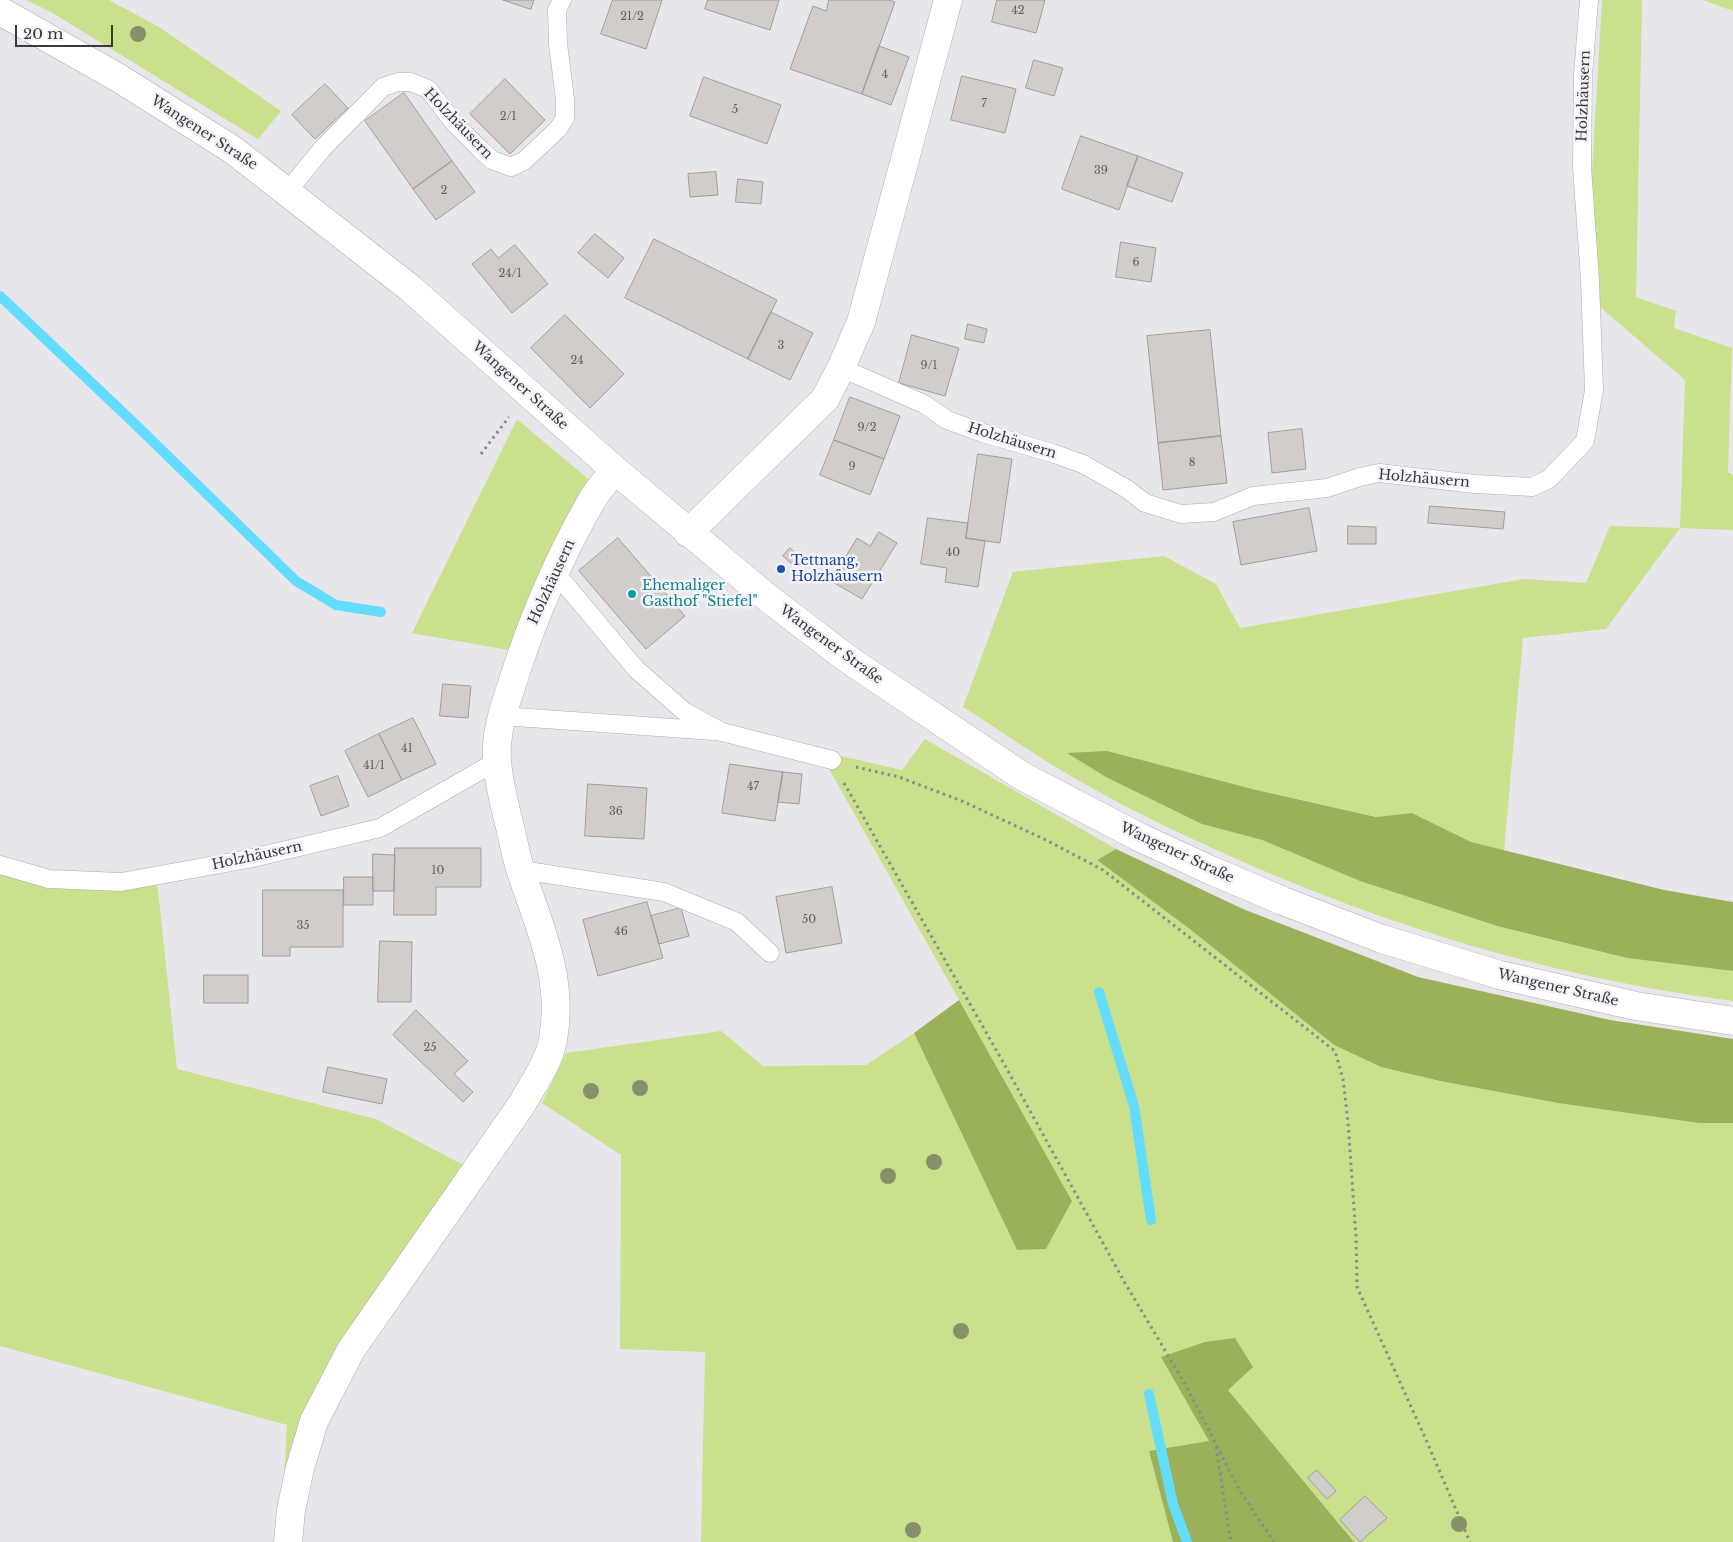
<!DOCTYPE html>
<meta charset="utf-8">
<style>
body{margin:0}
#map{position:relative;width:1733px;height:1542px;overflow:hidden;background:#e7e6eb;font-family:"Libre Baskerville",serif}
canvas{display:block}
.scale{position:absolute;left:15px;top:25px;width:98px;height:22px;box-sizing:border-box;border:2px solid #39383a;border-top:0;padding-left:6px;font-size:15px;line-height:18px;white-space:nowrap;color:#39383a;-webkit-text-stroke:4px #f4f3f8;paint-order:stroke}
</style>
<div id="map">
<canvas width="1733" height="1542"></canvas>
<div class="scale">20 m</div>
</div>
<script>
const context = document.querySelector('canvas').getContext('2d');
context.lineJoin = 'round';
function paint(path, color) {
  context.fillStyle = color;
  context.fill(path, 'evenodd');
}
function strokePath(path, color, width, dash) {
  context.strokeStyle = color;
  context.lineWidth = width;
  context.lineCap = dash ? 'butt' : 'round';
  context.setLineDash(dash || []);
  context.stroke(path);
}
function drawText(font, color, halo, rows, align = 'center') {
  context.font = font + ' "Libre Baskerville",serif';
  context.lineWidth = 5;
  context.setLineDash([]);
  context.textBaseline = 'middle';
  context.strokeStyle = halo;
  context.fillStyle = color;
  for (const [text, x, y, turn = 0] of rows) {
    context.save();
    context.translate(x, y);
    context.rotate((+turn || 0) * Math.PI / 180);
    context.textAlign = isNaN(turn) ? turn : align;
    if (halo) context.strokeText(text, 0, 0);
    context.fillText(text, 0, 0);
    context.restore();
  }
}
paint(new Path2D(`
 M26,0H109L159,27L281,111L258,139L51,12Z
 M1602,0H1642L1636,297L1676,311L1674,328L1732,348L1728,472L1733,475V530L1680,528L1606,629L1523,638L1504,851L1470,842L1412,813L1377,817L1252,789L1202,824L1262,840L1360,881L1497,926L1627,958L1733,971V1001C1570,980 1415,935 1264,871C1200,843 1136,814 1076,779C1037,757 1001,731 963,707L1013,572L1164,556L1216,584L1240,628L1524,579L1586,583L1610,526L1680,528L1685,380L1585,294Z
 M1703,0H1733V11Z
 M517,419L607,495L520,652L412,633Z
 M925,739L1116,849L1097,860L1191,930L1334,1045L1381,1067L1440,1081L1559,1103L1699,1123H1733V1542H1354L1228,1390L1235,1338L1209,1442L1149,1451L1173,1542H701L705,1352L620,1349L621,1155L542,1103L566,1053L721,1031L763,1066L866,1065L914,1033L1017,1250L1046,1249L1072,1201L819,751L902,770Z
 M0,857L47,874L120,875L156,871L177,1069L376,1119L469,1168L345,1334L302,1423L283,1497L287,1425L0,1346Z`), '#c9e08c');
paint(new Path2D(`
 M1107,751L1252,789L1376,817L1412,813L1471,842L1664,890L1733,902V971L1627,958L1497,926L1360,881L1262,840L1202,824L1106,777L1067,753Z
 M1116,849L1243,909L1418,977L1610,1020L1733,1039V1123H1699L1558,1103L1440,1081L1381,1067L1334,1045L1191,930L1097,860Z
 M959,1000L1072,1201L1046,1249L1017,1250L914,1033Z
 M1235,1338L1253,1367L1228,1390L1354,1542H1173L1149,1451L1209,1441L1161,1357L1205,1342Z`), '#9ab059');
strokePath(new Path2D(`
 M0,296L135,424L296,581L336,605L381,612
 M1099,992L1134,1106L1151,1220
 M1149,1394L1173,1504L1187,1542`), '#64dcfd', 10);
const building = new Path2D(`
 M503,0H534L531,9Z
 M613,0H662L646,49L601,34Z
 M708,0H779L770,30L705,9Z
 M829,0H889L895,2L862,94L790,69L813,6L826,11Z
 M997,0H1045L1036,33L992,22Z
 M879,46L909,57L891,105L862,94Z
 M1034,60L1063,68L1054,96L1026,88Z
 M962,76L1016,89L1005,133L951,120Z
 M704,77L781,105L767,144L690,116Z
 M505,79L545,120L510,154L470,114Z
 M325,84L348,108L315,139L292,115Z
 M404,93L452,161L413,189L365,121Z
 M1081,136L1138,156L1119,210L1062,189Z
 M1138,156L1183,173L1172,202L1127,186Z
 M452,161L475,192L436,220L413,189Z
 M716,172L718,195L690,197L688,174Z
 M738,179L763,182L761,204L736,202Z
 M595,234L624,258L608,278L578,253Z
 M654,239L777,300L748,359L625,298Z
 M1121,242L1156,248L1151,282L1116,277Z
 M515,245L548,284L512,313L472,264L491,249L498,258Z
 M771,312L813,333L790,380L748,359Z
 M565,315L624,374L590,408L531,348Z
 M968,324L987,329L984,343L965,339Z
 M1210,330L1221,436L1158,443L1147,336Z
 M912,335L959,348L945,396L899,383Z
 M850,397L900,416L884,459L834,440Z
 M1302,429L1306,469L1272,473L1268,433Z
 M1221,436L1227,483L1163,490L1158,443Z
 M834,440L884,459L870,495L820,475Z
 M978,454L1012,459L1000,543L966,538Z
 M1430,506L1505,512L1503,529L1428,523Z
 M1309,508L1317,551L1241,565L1233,522Z
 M928,518L968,523L966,538L985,541L978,587L945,582L947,568L921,564Z
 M1348,526L1376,527V544H1348Z
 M879,532L897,543L862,599L831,581L857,538L870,546Z
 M618,538L685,616L646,649L579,571Z
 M790,548L801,558L794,566L783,556Z
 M443,684L471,686L468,718L440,716Z
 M413,718L436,764L402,780L379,734Z
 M379,734L402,780L368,797L345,751Z
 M730,764L783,772L775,821L722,813Z
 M783,772L802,774L799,804L778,802Z
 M338,776L349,806L321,816L310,786Z
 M588,784L647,788L644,839L585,836Z
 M395,848H481V887H436V915H394Z
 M373,854L395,855L394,891H373Z
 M344,877H373V905H344Z
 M832,887L842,943L786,953L776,897Z
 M263,890H343V947H290V956H263Z
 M647,902L663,958L598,976L583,920Z
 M681,908L689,936L659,944L651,916Z
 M380,941L412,942L411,1002H378Z
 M204,975H248V1003H204Z
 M416,1010L468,1061L454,1074L473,1092L463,1102L393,1035Z
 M328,1067L387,1079L382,1104L323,1092Z
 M1317,1470L1336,1491L1327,1499L1308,1478Z
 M1365,1496L1387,1518L1360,1542L1340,1520Z`);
paint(building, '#d2cdca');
strokePath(building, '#a09c99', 1);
const service = new Path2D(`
 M288,191L322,149L383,87L398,82H411L428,89L455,124L480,149L492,160L511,167L524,161L558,129L565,118V99L558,44L557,10L562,0
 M841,368L924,404L947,420L983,433L1052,453L1083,464L1127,489L1145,503L1181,514L1214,512L1253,496L1327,488L1360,477L1379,473L1475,484L1532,487L1549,479L1585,441L1594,390L1590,280L1582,167L1583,75L1589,0
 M555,572L636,669L685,712L722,732L832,760
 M502,716L714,731
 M0,865L49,879L121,882L248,859L380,828L497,761
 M521,870L664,892L737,922L770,953`);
const minor = new Path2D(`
 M688,533L825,399L841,368L861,322L948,0
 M288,1542L291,1510L300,1468L314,1421L351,1350L522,1104C532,1085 549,1063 553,1040C564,978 540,928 521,872C517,859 514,845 511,831C505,808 499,784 497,761C495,735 503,711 511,687C531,623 558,559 592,500C598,489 607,480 615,470`);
const secondary = new Path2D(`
 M0,11L117,77L233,150L410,288L615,470L769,599L849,660L1022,776L1139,837L1208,869L1283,901L1382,939L1500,975L1636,1006L1733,1021`);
strokePath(service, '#aeadb2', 19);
strokePath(minor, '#aeadb2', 29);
strokePath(secondary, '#aeadb2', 29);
strokePath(new Path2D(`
 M481,454L509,417
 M856,767L899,777L962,801L1046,840L1103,870L1335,1051L1343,1079L1348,1122L1356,1237L1357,1287L1427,1442L1470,1542
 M844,783L1003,1062L1125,1283L1185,1384L1240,1491L1274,1542
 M1216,1447L1231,1542`), '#8b8a8d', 3, [2.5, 4]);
strokePath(service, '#fff', 18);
strokePath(minor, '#fff', 28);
strokePath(secondary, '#fff', 28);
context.fillStyle = '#888f6b';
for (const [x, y] of [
 [138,34],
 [640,1088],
 [591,1091],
 [934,1162],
 [888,1176],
 [961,1331],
 [1459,1524],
 [913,1530]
]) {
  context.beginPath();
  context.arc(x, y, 8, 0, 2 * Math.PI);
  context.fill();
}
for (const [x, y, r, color] of [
 [781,569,5,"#1a4fb4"],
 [632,594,5,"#0f9aa8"]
]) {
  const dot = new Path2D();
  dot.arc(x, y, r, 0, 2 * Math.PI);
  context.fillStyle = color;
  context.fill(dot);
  strokePath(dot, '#f4f3f8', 2);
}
drawText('11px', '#5f5d5e', null, [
 ["42",1018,11],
 ["21/2",632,17],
 ["4",885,75],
 ["7",984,104],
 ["5",735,110],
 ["2/1",508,117],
 ["39",1101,171],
 ["2",444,191],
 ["6",1136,263],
 ["24/1",510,274],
 ["3",781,346],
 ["24",577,361],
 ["9/1",929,366],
 ["9/2",867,428],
 ["8",1192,463],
 ["9",852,467],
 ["40",953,553],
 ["41",407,749],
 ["41/1",374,766],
 ["47",753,787],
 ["36",616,812],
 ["10",438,871],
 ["50",809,920],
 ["35",303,926],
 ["46",621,932],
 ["25",430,1048]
]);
drawText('14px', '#39383a', '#f4f3f8', [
 ["Holzhäusern",1584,96,-88],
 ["Holzhäusern",458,124,46],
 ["Wangener Straße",204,133,33],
 ["Wangener Straße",520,386,42],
 ["Holzhäusern",1012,441,17],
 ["Holzhäusern",1424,479,5],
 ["Holzhäusern",552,582,-65],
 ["Wangener Straße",831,645,36],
 ["Wangener Straße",1177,853,25],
 ["Holzhäusern",257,856,-12],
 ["Wangener Straße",1558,988,13]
]);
drawText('14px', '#164399', '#f4f3f8', [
 ["Tettnang,",791,561],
 ["Holzhäusern",791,577]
], 'left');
drawText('14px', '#0d838f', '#f4f3f8', [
 ["Ehemaliger",642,586],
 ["Gasthof \"Stiefel\"",642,602]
], 'left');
</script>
